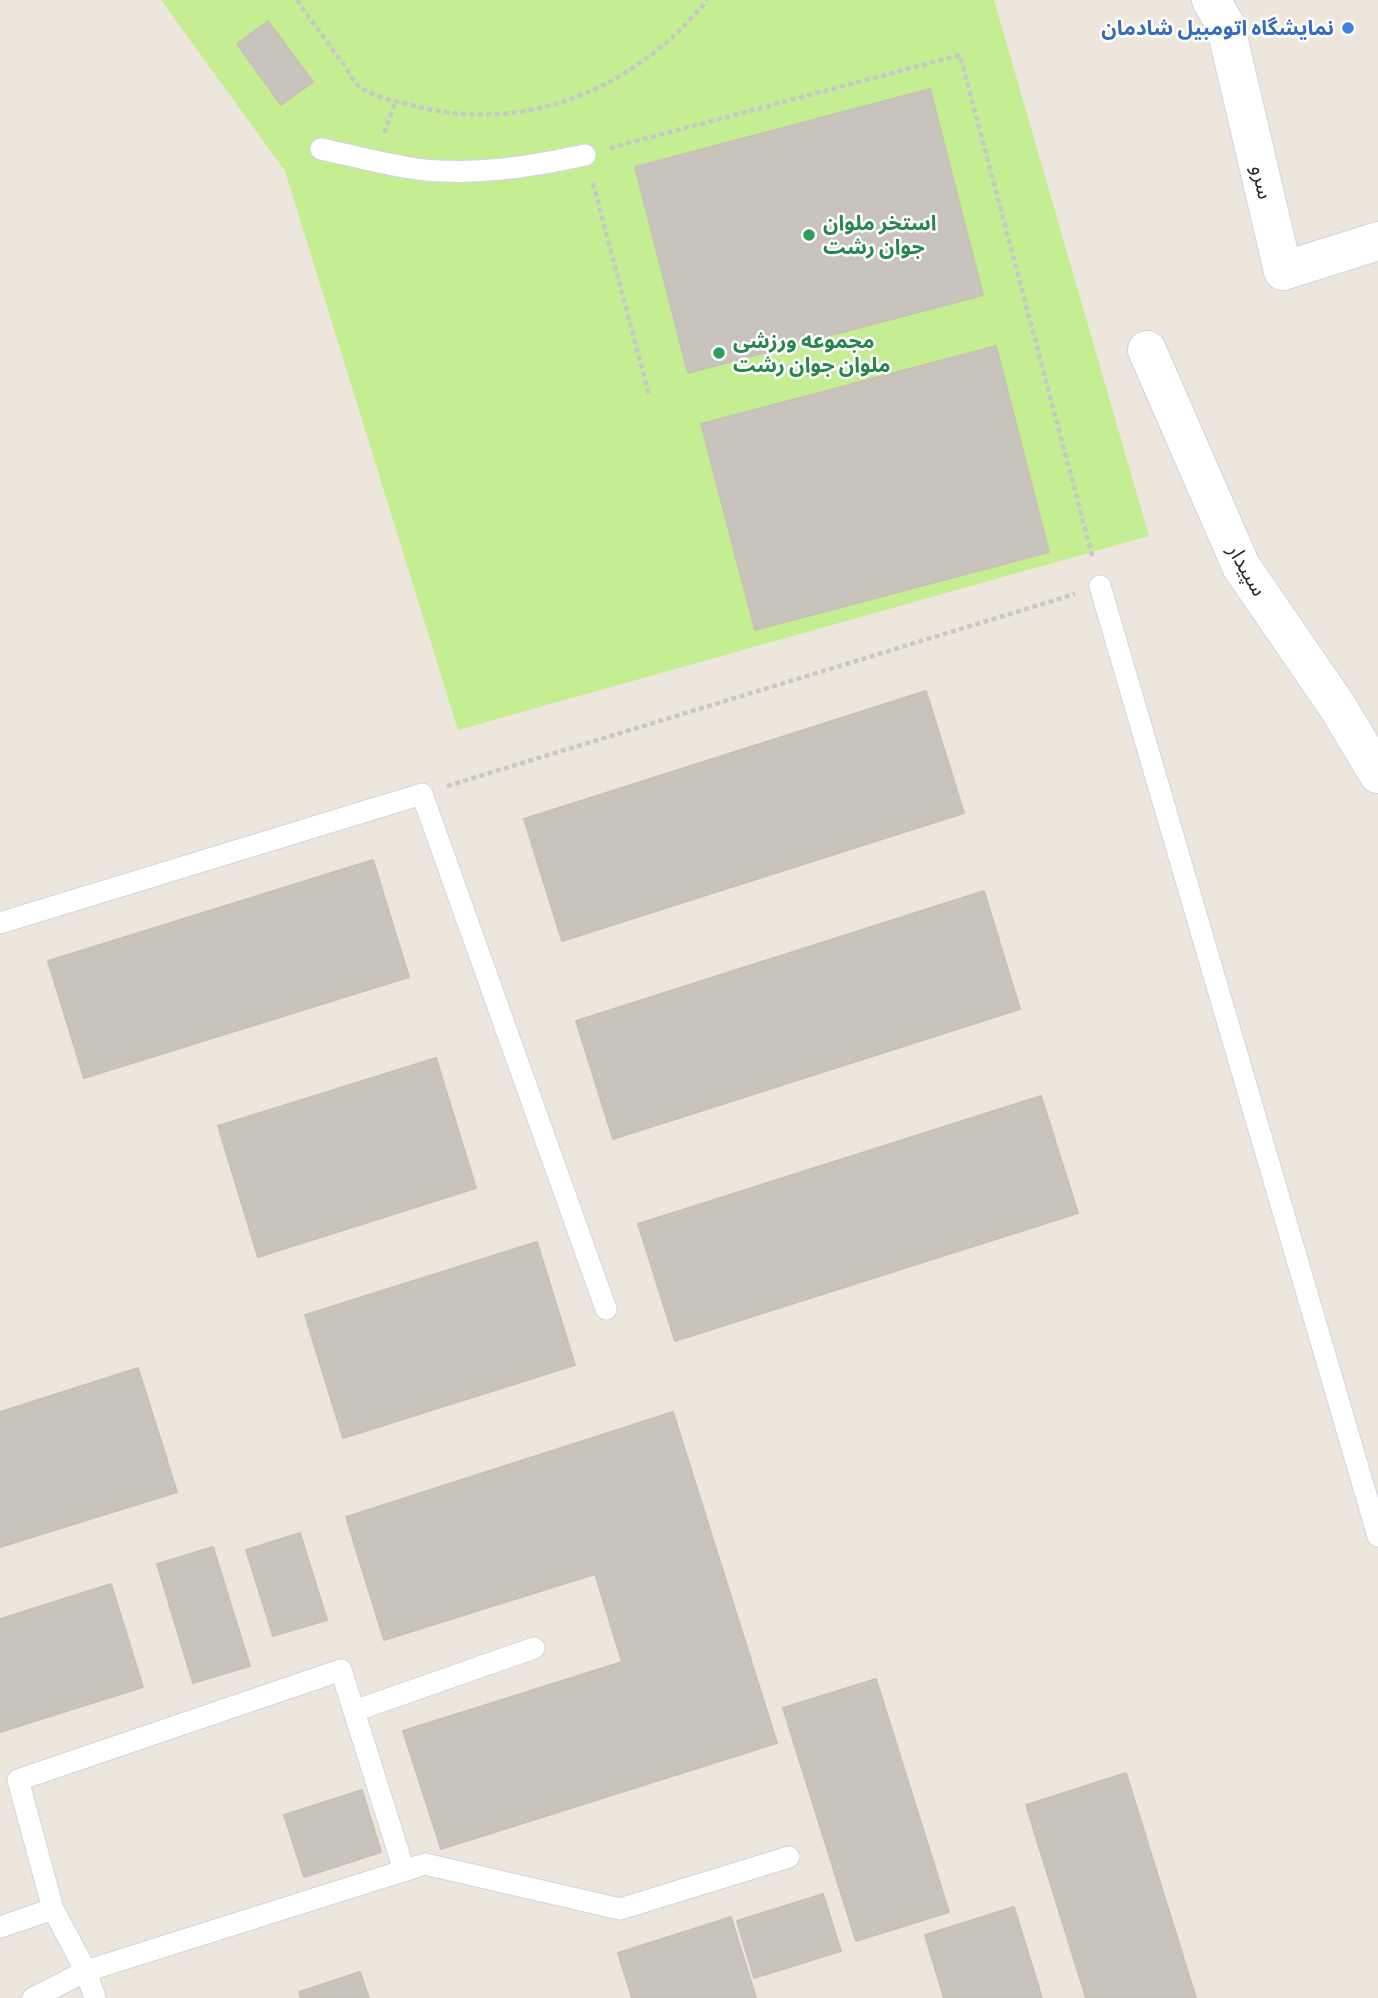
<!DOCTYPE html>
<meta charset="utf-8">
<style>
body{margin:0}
canvas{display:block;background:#ede6dc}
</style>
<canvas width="1378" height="1998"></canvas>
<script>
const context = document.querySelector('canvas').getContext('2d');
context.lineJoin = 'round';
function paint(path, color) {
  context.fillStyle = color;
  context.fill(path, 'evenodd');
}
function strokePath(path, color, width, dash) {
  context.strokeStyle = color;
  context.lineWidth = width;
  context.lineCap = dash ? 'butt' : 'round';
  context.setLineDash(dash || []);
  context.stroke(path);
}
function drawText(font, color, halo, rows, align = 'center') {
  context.font = font + ' Barlow,"Noto Sans Arabic",sans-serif';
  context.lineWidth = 5;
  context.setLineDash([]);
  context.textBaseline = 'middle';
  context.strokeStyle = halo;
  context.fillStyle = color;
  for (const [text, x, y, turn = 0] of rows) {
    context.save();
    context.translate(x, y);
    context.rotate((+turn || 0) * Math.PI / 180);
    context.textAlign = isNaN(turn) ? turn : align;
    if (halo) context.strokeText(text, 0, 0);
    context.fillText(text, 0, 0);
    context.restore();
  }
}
paint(new Path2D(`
 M161,0H994L1149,536L458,730L285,171Z`), '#c5ed92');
const building = new Path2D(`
 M268,21L313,82L281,105L237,44Z
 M930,89L983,295L688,373L635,167Z
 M996,346L1049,552L755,630L701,424Z
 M926,691L964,813L562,941L524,819Z
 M373,860L409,977L84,1078L48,961Z
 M984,891L1020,1009L613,1139L576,1021Z
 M436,1058L476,1188L258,1257L218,1126Z
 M1041,1096L1078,1213L675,1341L638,1224Z
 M537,1242L575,1365L343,1438L305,1315Z
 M138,1368L177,1492L0,1547V1412Z
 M673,1412L777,1743L441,1849L403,1731L622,1662L595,1574L384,1640L346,1517Z
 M300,1533L327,1620L273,1636L246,1550Z
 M213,1547L250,1666L193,1683L157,1564Z
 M111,1584L143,1687L0,1732V1619Z
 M876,1679L949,1912L856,1941L783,1708Z
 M1126,1773L1196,1998H1086L1026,1805Z
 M362,1790L381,1852L304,1877L284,1815Z
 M823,1894L841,1951L754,1978L737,1921Z
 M1014,1907L1042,1998H944L925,1935Z
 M731,1917L756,1998H632L618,1953Z
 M360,1972L369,1998H301L299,1992Z`);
paint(building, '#c8c3bc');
strokePath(building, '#c8c2b5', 2);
const lane = new Path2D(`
 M321,149C350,155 380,163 410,168C467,177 530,167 585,155
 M1100,586L1378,1536
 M0,923L422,794L606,1309
 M354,1711L534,1648
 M0,1927L53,1909
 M33,1998L86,1971L425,1864L620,1909L789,1857
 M95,1998L86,1971L53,1909L18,1780L341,1670L404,1870`);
const street = new Path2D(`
 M1211,0L1225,24L1283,271L1378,241
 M1147,350L1241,566L1337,706L1378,774`);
strokePath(lane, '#d1d4e4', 23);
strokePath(street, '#d1d4e4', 40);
strokePath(new Path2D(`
 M297,0C312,22 328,43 344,65C348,71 353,81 359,86C374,98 402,102 420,107C530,134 638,86 707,0
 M384,133L396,101
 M610,148L960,55L1093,559
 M593,183L649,395
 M447,786L1075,594`), '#c8c8c8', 4.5, [5, 3.5]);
strokePath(lane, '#fff', 21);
strokePath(street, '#fff', 38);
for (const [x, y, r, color] of [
 [1348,28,7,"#3f7fe0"],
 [809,235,7,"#2e9e5b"],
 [719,353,7,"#2e9e5b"]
]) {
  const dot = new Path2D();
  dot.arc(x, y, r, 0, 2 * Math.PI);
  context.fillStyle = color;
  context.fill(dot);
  strokePath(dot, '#fff', 2.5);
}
drawText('bold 21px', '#366cbe', '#fff', [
 ["نمایشگاه اتومبیل شادمان",1334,28]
], 'right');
drawText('21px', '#2a2a2a', '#fff', [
 ["سرو",1262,182,77],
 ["سپیدار",1247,570,60]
]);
drawText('bold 21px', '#27864d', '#fff', [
 ["استخر ملوان",823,223],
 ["جوان رشت",823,247],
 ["مجموعه ورزشی",733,341],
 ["ملوان جوان رشت",733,365]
], 'left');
</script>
